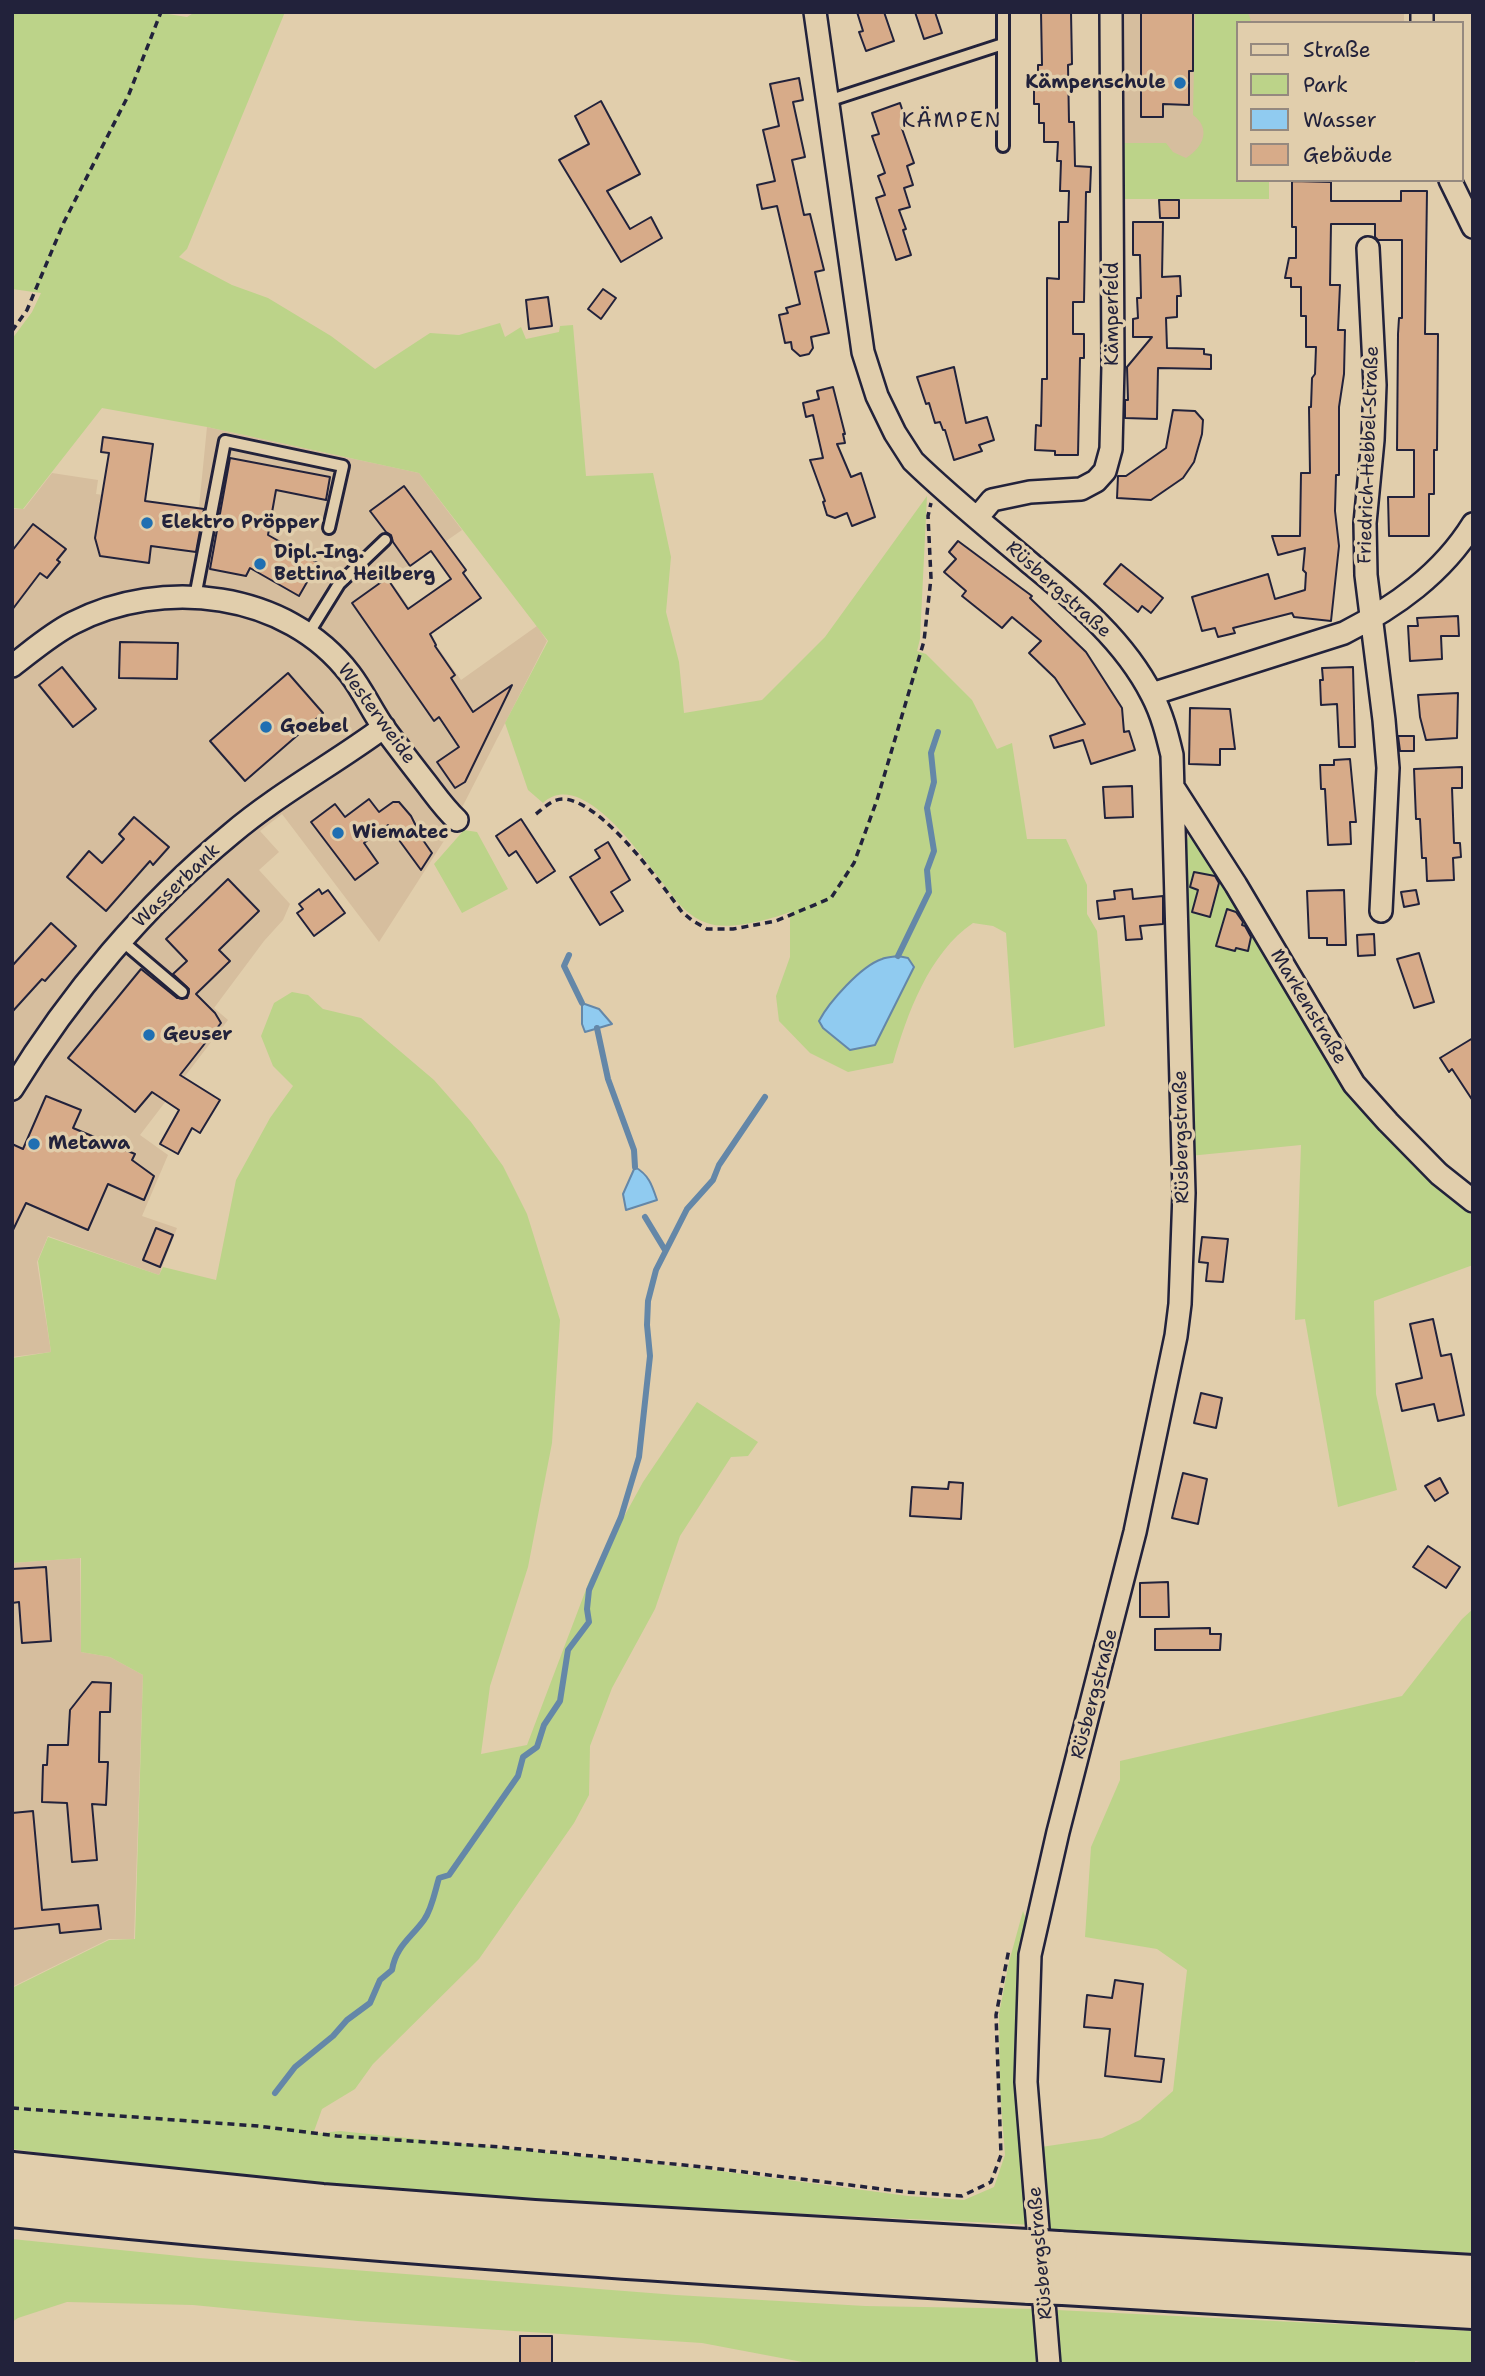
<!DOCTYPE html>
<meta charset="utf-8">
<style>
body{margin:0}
#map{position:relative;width:1485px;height:2376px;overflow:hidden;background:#e1ceac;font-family:"Shantell Sans",sans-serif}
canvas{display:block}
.frame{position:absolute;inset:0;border:14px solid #22223b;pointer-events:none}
.legend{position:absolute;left:1236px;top:21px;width:228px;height:161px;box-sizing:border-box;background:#e1ceac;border:2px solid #95897f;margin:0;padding:9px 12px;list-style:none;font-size:21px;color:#22223b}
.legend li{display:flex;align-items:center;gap:14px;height:35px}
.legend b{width:35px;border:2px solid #95897f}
</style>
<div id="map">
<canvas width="1485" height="2376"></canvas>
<div class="frame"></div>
<ul class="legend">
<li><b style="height:9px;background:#e1ceac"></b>Straße</li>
<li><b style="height:19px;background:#bcd389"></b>Park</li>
<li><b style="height:19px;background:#90cbf0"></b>Wasser</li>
<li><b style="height:19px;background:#d7ab89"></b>Gebäude</li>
</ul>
</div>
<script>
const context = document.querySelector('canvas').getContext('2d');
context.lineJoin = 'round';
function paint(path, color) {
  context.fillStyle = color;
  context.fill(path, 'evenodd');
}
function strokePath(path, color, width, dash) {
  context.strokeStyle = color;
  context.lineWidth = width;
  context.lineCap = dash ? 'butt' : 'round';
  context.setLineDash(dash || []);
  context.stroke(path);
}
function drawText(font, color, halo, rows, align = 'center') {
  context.font = font + ' "Shantell Sans",sans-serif';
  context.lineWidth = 7;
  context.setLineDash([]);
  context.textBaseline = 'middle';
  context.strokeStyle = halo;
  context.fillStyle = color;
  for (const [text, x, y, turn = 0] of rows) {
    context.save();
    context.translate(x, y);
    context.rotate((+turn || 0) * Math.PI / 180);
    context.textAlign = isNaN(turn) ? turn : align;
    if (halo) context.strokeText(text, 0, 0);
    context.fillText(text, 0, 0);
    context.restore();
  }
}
paint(new Path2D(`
 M1123,12H1404V23H1238V180H1269V199H1120Z
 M207,427L419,473L462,530L390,580L461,680L537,626L547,641L449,833L379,942L282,814L260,831L279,852L259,870L290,904L283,920L264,941L214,1008L228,1020L140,1135L168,1155L142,1216L177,1228L159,1275L48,1236L37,1262L51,1352L12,1357V509H24L52,473L98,480L96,494L199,507Z
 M80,1558L81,1652L110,1657L143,1675L134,1939H109L12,1987V1563Z`), '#d6be9e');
paint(new Path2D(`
 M12,12H155L187,17L195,12H285L187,249L179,257L232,285L268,298L331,336L375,369L430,333L459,335L500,323L505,337L521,327L526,339L559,332L560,326L573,325L586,476L653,473L671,557L666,612L679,662L684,713L762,700L825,637L927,496L920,639L917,651L926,654L972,700L997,749L1012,743L1027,839H1066L1087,885V914L1097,931L1105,1026L1014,1048L1006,933L993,926L973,923C929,953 907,1014 893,1063L848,1072L810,1053L779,1021L776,996L790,957V912C769,920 728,931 707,923C698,920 691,915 684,909C658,883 588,762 543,803L528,790L505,723L548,641L419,473L207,427L102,408L23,509L12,508V339L32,312L41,293L12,289Z
 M1195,13H1248L1252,23H1238V180H1269V199H1120L1121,143H1166L1173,152L1186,158C1204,147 1211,128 1193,115Z
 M464,830L477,832L508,889L462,913L434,864Z
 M1189,836L1195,839L1265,944L1441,1185L1473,1214V1265L1374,1301L1376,1394L1397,1490L1338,1507L1305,1319L1295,1320L1301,1145L1189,1156L1186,865V841Z
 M292,992L308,995L323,1009L361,1018L434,1080L471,1122L503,1166L527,1214L560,1320L552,1443L528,1567L490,1686L481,1754L527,1745L590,1579L643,1482L697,1402L758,1442L748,1456L731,1457L680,1536L655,1609L612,1688L590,1746L589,1795L574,1823L479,1959L373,2064L355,2089L322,2109L313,2134L340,2131L705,2169L908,2196L964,2200L994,2187L1005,2155L1000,2089L999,2014L1009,1962L1023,1911L1029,1928L1032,2225C691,2208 350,2195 12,2149V1988L109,1940L135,1939L143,1675L110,1657L81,1652V1558L12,1563V1358L51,1352L38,1261L48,1237L159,1275L163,1267L216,1280L236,1180L270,1118L293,1086L273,1066L261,1036L274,1003Z
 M1473,1609V2253L1046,2229L1041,2147L1102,2138L1140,2120L1173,2091L1187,1970L1157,1949L1085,1937L1091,1847L1120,1780V1761L1402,1696L1462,1619Z
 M12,2239L199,2258L676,2295L865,2306L1040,2309L1042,2364H813L702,2343L358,2321L193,2305L67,2302L18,2318L12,2322Z
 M1057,2310L1473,2331V2364H1432L1415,2361L1416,2364H1058Z`), '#bcd389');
const water = new Path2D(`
 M898,956L908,958L914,967L875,1045L850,1050L823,1028L819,1021C829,1002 861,966 882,959C887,957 893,957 898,956Z
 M582,1003L599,1009L612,1024L585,1032L582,1024Z
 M635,1167C649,1175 652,1185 657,1200L626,1210L623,1194Z`);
paint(water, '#90cbf0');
strokePath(water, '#6487a8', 2);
strokePath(new Path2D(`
 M569,955L564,966L582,1003
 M898,956L929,892L927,870L934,851L927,808L934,782L931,753L938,732
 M597,1028L608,1079L634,1150L635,1167
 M645,1217L665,1250
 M275,2093L295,2067L333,2036L347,2020L370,2003L380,1980L392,1970C396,1946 411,1938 424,1920C432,1909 435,1891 439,1878L449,1875L518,1776L523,1757L537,1747L544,1725L560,1701L568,1650L589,1622L587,1609L589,1590L621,1517L639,1457L650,1356L647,1325L648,1301L656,1270L687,1209L713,1180L719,1165L765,1097`), '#6487a8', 6);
const building = new Path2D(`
 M857,12H884L894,41L866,51L859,32L863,31Z
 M915,12H935L942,33L924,39Z
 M1041,12H1071L1072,64L1068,65L1069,122H1074L1075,166L1091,167L1090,192H1086L1084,302H1073V334H1084V358H1080L1078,455H1055V451L1035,450L1036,425L1041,426L1042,379H1047V278L1059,279V222H1068L1069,191H1060L1061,161H1057L1058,142H1044V123H1039V104H1034V84H1038V65H1042Z
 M1141,12H1193V71H1189V105L1163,104V117H1141Z
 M799,78L803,100L793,102L805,157L792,160L804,215L810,214L824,270L815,272L829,333L811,337L813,348L809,354L800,356L792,349L791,342L785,343L779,315L788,313L786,308L800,304L777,206L762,209L757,185L775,181L763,130L779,126L770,84Z
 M601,101L640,174L607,191L630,229L651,217L662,238L621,262L559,160L589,144L575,116Z
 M900,103L907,124L901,126L914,163L907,166L913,185L904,188L910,207L899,210L906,229L903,230L911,255L896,260L876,198L885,195L878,176L885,173L872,136L879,134L872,113Z
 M1292,181L1331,182V201H1401V191H1427L1425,334H1438L1437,450H1434V494H1429V536H1389L1388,497H1414V450H1397L1398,334L1399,318H1402V240H1378L1375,237V224H1331L1330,285H1340L1338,330H1345L1344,374L1339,407V475H1336L1335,511L1339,546L1331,621L1294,617L1292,613L1233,628L1235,633L1218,637L1215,628L1202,631L1192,597L1268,574L1275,599L1305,590L1306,573L1303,570L1305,548L1278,555L1272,536H1300L1301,473H1310L1309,407H1311L1312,378L1315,374L1316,347H1306V316H1301V287H1291V278H1285L1289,258H1296V227H1292Z
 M1159,200H1179V218H1160Z
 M1133,222H1163L1162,277L1180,276L1181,296H1177V317L1166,318L1167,348L1204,349V354L1211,355V369L1158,368L1157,419L1125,418V400H1128L1127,367L1152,337H1133V319L1138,318L1137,298H1141L1140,255H1133Z
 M603,289L616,298L601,319L588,309Z
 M548,297L552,326L529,329L526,300Z
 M954,367L966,423L987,417L994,440L979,445L982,451L954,460L945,430H943L940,422L935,423L929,403L926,404L917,377Z
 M833,387L845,434H843L845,443L837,444L851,477L861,473L875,517L852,526L847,513L835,518L827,515L823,502L825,501L810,460L823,458L813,415L806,417L803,403L819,399L817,391Z
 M1173,410L1195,411L1203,420L1202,434L1194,462L1183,478L1151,500L1117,498L1118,476H1126L1166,448Z
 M103,437L153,444L145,501L204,509L196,552L151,546L149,563L100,556L95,538L109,453L101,452Z
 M230,458L330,477L326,500L276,490L268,535L318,563L299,596L250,568L246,576L210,569Z
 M404,486L466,570L463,573L481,598L430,634L436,645L435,646L455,675L451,678L473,712L512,685L465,782L455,788L437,762L459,747L439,717L434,721L352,603L387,578L408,609L451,579L431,551L410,566L393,542L391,535L386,532L370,511Z
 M33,524L66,549L57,560L60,562L47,578L40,573L12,610V551Z
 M958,541L1032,596L1030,598L1086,652L1122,708L1124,732L1129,731L1135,750L1091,764L1083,740L1054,748L1050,736L1085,724L1055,678L1029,653L1041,641L1012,617L1002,628L962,596L966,591L944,572L956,559L949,552Z
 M1121,564L1163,598L1151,613L1142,606L1138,612L1104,584Z
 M1458,616L1459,636H1441L1442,659L1410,661L1408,626H1418L1417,618Z
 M120,642L178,643L177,679L119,678Z
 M62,667L96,709L73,727L39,685Z
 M1353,667L1355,747H1339L1337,704L1321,705L1320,680H1323L1322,668Z
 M288,673L323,713L245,781L210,741Z
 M1458,693L1457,738L1426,740L1420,717L1418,695Z
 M1190,708L1230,709L1235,749H1220V765L1189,764Z
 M1398,736H1414V751H1400Z
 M1350,759L1356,822H1350L1351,844L1328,845L1325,789H1321L1320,765H1334V760Z
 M1462,767V788H1452L1454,843H1460L1461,857L1453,858L1454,880L1427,881L1426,858H1422L1420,819H1416L1414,769Z
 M1132,786L1133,817L1105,818L1103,787Z
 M369,799L379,812L393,802H399L411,816L417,828L416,830L432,853L421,870L388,825L364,843L378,863L355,880L311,822L335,804L345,817Z
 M134,817L169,847L153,865L150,861L106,911L67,877L89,851L102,863L124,839L119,834Z
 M521,819L555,871L537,883L516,851L509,856L496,836Z
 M608,842L630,880L611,892L623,911L600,925L570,877L600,858L595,850Z
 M1194,872L1215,876L1219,883L1210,917L1192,912L1198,890L1190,887Z
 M228,879L259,911L219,950L230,961L196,994L215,1013L221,1023L180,1075L220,1100L200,1133L192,1128L178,1154L160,1144L179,1110L152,1092L135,1112L68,1058L141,969L177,998H187L189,989L173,974L187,961L166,939Z
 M319,889L322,894L328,890L345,913L314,936L297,913L303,909L299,904Z
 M1132,889L1133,899L1163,896V924L1140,926L1142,939L1126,940L1124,916L1099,919L1097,901L1115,899L1114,891Z
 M1344,890L1346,945H1327V938H1309L1307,891Z
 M1416,890L1419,904L1404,907L1401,892Z
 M1227,909L1236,912L1243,922L1242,925L1245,926L1251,937L1248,951L1236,948L1235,951L1216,946Z
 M51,923L76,946L45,981L42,979L12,1012V966Z
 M1374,934L1375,955L1358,956L1357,935Z
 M1419,953L1434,1002L1414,1008L1397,959Z
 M1473,1038V1101L1452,1069L1449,1072L1440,1058Z
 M46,1096L81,1110L73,1128L135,1154L132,1160L154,1176L144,1200L108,1184L88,1230L26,1203L12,1232V1144L23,1149Z
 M156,1228L173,1235L160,1267L143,1260Z
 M1202,1237L1228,1239L1223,1282L1206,1281L1208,1263L1199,1262Z
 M1433,1319L1441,1356L1451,1354L1464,1415L1438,1421L1434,1404L1402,1411L1396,1384L1422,1378L1410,1324Z
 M1201,1393L1222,1398L1216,1428L1194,1423Z
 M1183,1473L1207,1479L1198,1524L1172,1518Z
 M1440,1478L1448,1493L1435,1501L1425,1486Z
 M949,1482L963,1483L961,1519L910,1516L912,1487L948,1489Z
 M1428,1546L1460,1567L1446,1588L1413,1567Z
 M46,1567L51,1641L22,1643L19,1602L12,1603V1569Z
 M1168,1582L1169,1617H1140V1583Z
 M1210,1628V1634H1221L1220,1650H1155V1629Z
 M92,1682L111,1683L110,1712H100L99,1762H108L106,1805L92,1804L97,1860L72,1862L67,1803L42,1802L43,1765H47L48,1745H68L70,1710Z
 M33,1811L42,1910L98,1905L101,1929L60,1933L59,1924L12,1929V1813Z
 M1115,1980L1143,1984L1135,2056L1164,2059L1161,2082L1105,2076L1110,2029L1084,2027L1087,1995L1112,1998Z
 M520,2336H552V2364H520Z`);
paint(building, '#d7ab89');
strokePath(building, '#22223b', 2);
const lane = new Path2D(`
 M828,101L1003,44
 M1003,146V12
 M195,597L225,441L343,466L329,528
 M308,634L339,584L385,540
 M122,941L182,992`);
const street = new Path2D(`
 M815,12L863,352L877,396L895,433L913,461C950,497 990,529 1030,563C1076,601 1124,640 1152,695C1162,714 1167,734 1172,755L1184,1193L1180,1304L1176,1336L1135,1532L1058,1832L1030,1955L1026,2082L1049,2364
 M1422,12V23
 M1450,180L1473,227
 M1368,248L1375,385L1373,440L1365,523L1366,575L1384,720L1388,768L1381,911
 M977,518L992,500L1030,492L1081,489L1096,481L1105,471L1111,449L1113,366L1111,12
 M12,666C32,651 51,634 73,623C162,577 287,591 350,674C363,691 372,711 384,728C398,747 412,765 426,783C436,796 445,809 457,820
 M1152,694L1344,633C1395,607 1442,574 1473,524
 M1175,790L1236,885L1354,1084L1388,1122L1439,1174L1473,1201
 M12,1089C70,994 145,905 231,834C278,794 334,764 384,727`);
const highway = new Path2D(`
 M12,2172L322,2204L534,2220L1027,2249
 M12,2207C351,2243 690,2264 1030,2284
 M1058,2251L1473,2275
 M1063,2285L1473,2309`);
strokePath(lane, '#22223b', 16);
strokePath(street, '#22223b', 26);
strokePath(highway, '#22223b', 44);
strokePath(new Path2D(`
 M12,331L27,310L64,222L129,94L161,12
 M536,814C545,807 553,798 565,799C604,804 659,881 682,912L693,921L707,929H733L776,921L831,898L854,863L877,800L924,641L931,578L928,516L931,503
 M12,2108L258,2126L337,2136L500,2147L704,2167L906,2192L962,2196L991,2182L1001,2155L996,2015L1009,1949`), '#22223b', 3.5, [7, 5]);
strokePath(lane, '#e1ceac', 10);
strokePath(street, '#e1ceac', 21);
strokePath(highway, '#e1ceac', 38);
const highwayBridge = new Path2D(`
 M1027,2249L1058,2251
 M1030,2284L1063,2285`);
strokePath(highwayBridge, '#22223b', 44, []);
strokePath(highwayBridge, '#e1ceac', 38);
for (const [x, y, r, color] of [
 [1180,83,7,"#1f6fb2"],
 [147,523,7,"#1f6fb2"],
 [260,564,7,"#1f6fb2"],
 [266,727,7,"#1f6fb2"],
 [338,833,7,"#1f6fb2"],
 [149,1035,7,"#1f6fb2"],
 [34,1144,7,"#1f6fb2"]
]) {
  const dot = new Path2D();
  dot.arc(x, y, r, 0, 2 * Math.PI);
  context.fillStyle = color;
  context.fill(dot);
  strokePath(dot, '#e1ceac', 2.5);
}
drawText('bold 19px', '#22223b', '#e1ceac', [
 ["Kämpenschule",1166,83,"right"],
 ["Elektro Pröpper",161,523],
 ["Dipl.-Ing.",274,553],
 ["Bettina Heilberg",274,575],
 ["Goebel",280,727],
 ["Wiematec",352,833],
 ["Geuser",163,1035],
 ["Metawa",48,1144]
], 'left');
drawText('19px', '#22223b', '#e1ceac', [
 ["Kämperfeld",1113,314,-90],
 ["Friedrich-Hebbel-Straße",1369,455,-88],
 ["Rüsbergstraße",1058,590,42],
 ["Westerweide",376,714,54],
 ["Wasserbank",177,886,-44],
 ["Markenstraße",1308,1007,59],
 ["Rüsbergstraße",1182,1137,-91],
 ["Rüsbergstraße",1095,1694,-75],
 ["Rüsbergstraße",1041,2253,-95]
]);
context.letterSpacing = '2px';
drawText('21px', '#22223b', '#e1ceac', [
 ["KÄMPEN",952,122]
]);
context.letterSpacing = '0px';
</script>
